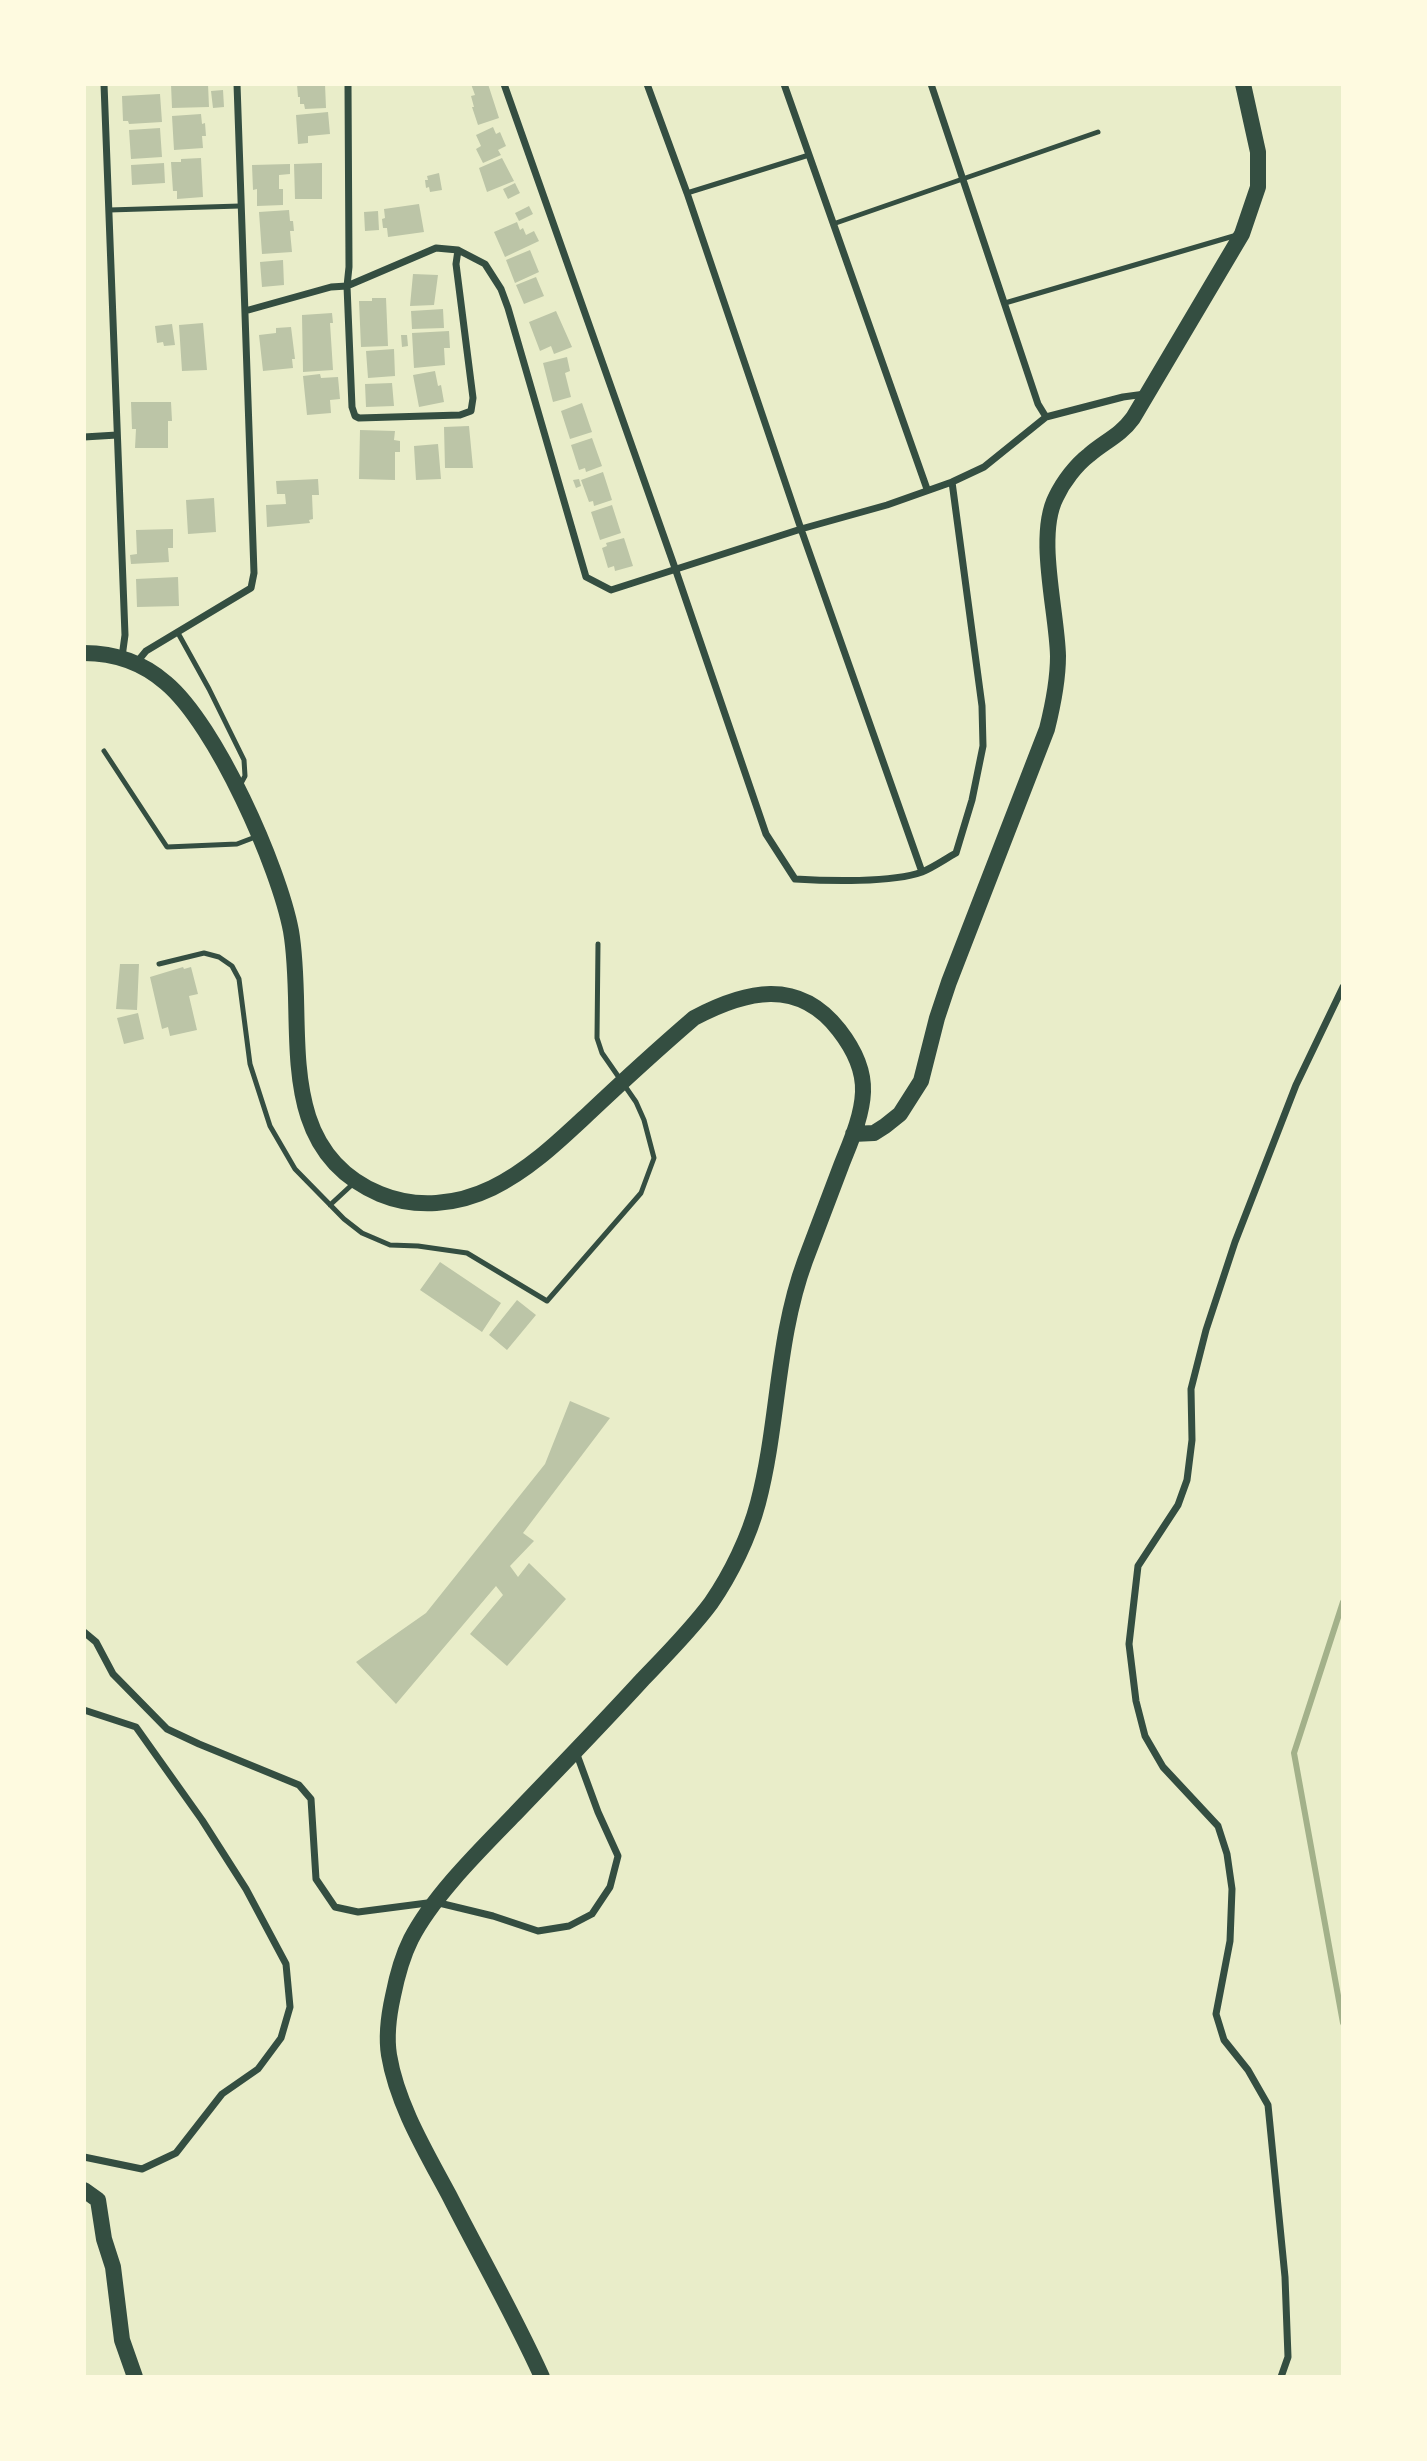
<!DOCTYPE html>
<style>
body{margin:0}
#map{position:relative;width:1427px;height:2461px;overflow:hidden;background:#e9edc9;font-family:Cabin,sans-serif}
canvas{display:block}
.frame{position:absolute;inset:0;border:86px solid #fefae0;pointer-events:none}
</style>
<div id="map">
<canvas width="1427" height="2461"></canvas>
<div class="frame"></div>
</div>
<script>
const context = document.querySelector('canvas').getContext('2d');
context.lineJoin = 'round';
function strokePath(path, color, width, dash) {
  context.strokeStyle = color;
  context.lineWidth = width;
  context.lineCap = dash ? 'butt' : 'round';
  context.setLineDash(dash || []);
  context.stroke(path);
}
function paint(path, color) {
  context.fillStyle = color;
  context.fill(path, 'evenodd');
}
strokePath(new Path2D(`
 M1343,1602L1294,1753L1343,2023`), '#a3b18a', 6);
paint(new Path2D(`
 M171,84H208L209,107L172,108Z
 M297,84H325L326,108L305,109L304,104H300V97H298Z
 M471,84H488L499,118L478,125L472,107H474L471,96L475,95Z
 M223,90L224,107L213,108L211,91Z
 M160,94L162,122L129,124L128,121H123L122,96Z
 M328,112L330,134L308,136V143L298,144L296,115Z
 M201,114L202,124L205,123L206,136H202L203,148L174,150L172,116Z
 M493,127L496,134L500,132L506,146L498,150L501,155L483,163L476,149L481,146L476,135Z
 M160,128L162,157L131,159L129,130Z
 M201,158L203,197L177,199V191H173L171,162H181V159Z
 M502,158L514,181L487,192L479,168Z
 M164,163L165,183L132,185L131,165Z
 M322,163V199H295L294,164Z
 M290,164V174L279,175V189H283V205L257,206V189L253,190L252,165Z
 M439,173L442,190L430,192L429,187L426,188L425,180H428L427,176Z
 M515,183L520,193L508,199L503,189Z
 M419,204L424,232L388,237L387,228H383L382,219L385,218L384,209Z
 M529,206L533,214L519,221L515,213Z
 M289,210L290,221H293L294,231H290L292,252L262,254L259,212Z
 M378,211L379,230L365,231L364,212Z
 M517,222L520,230L523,228L526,235L534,231L539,241L505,257L494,232Z
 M530,250L539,272L515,283L506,260Z
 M283,260L284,285L262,287L260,262Z
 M413,274L438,275L434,305L410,306Z
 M536,277L544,296L524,304L516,285Z
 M372,298H386L388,346L361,347L359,301H372Z
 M443,309L444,328L412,329L411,311Z
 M556,311L572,347L554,354L551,346L540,351L529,322Z
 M332,313L333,323H330L333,370L303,372L302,315Z
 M203,323L207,370L182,371L179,325Z
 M172,324L175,345L164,346L163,342L157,343L155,326Z
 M291,327L295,359H292L293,368L263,371L259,335L276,333V328Z
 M449,331L450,348H444L445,365L414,368L412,333Z
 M401,335H407L408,346L402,347Z
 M394,349L395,376L368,378L366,351Z
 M567,357L570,371L565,373L571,397L553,402L543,363Z
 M435,371L438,386L441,385L444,402L419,407L413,375Z
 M320,374L321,378L338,377L340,399L330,400L331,413L307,415L303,376Z
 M392,383L394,406L366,407L365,384Z
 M131,402H171L172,421H168V448H135L136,429H132Z
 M582,403L592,432L570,439L561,411Z
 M469,426L473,468H445L444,427Z
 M360,430L395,431L394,440L400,441V452H395V480L359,479Z
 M592,438L602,466L586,472L585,468L579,470L571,445Z
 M438,444L441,479L416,480L414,446Z
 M603,472L612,500L594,506L593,501L589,502L581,480Z
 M318,479L319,495H312L313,519L309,520L310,523L267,527L266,505L286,504L285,494H277L276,481Z
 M579,479L581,486L576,488L573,480Z
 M214,498L216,532L188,534L186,500Z
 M612,505L621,533L600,540L591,512Z
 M173,529V548H168L169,562L131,564L130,555L137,554L136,530Z
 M624,538L633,566L615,571L614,566L608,568L602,548L607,546L606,543Z
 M178,577L179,606L137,607L136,579Z
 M120,964H139L137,1010L116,1009Z
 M183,967L184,969L191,967L198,994L189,996L197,1030L170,1036L168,1027L162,1029L150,977Z
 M138,1013L144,1039L124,1044L117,1018Z
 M440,1262L501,1303L482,1332L420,1290Z
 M517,1300L536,1315L507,1350L489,1335Z
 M570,1401L610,1418L523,1533L534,1541L510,1566L518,1577L529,1563L566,1599L507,1666L470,1634L503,1595L496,1586L396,1704L356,1662L426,1613L545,1464Z`), '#bcc5a7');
strokePath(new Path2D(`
 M687,193L809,155
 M109,210L240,206
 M833,224L1098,132
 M1005,303L1237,235
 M178,633L209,689L244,760L245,776L239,787
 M104,751L167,847L237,844L258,836
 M159,964L204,953L219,957L232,966L239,979L250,1064L270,1126L295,1169L344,1219L362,1233L390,1245L418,1246L467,1253L547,1301L641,1193L654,1158L644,1120L636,1102L602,1053L597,1038L598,944
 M330,1205L356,1181`), '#344e41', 5);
strokePath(new Path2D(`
 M104,84L125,635L122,657
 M348,84L349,267L347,286L352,407L355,416L359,418L460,415L471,411L473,398L456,264L458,250
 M504,84L675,568L766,834L795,879C827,881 892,883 922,872C934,867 945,859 956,853L972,800L983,746L982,706L952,482
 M647,84L687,193L801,529L922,872
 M784,84L927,489
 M931,84L1038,404L1046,417
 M245,311L331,287L347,286L436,248L458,250L485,264L501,289L508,308L586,577L611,590L801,529L887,505L952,482L984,467L1046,417L1123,397L1145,394
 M84,437L117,435
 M137,662L146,651L251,588L254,573L237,84
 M84,1632L96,1642L113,1674L167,1729L199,1744L299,1785L311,1799L316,1879L335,1907L358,1912L435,1902L493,1916L538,1931L569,1926L592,1914L610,1887L618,1856L598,1812L576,1752
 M84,1710L136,1727L202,1820L246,1889L286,1964L290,2007L281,2038L258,2069L222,2094L176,2153L142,2169L84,2157
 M1281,2377L1288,2357L1285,2277L1268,2105L1248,2070L1224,2040L1216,2014L1230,1941L1232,1889L1227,1854L1218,1826L1163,1767L1145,1736L1136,1701L1129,1644L1138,1566L1178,1505L1187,1480L1192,1440L1191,1389L1206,1330L1235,1242L1296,1085L1343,987`), '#344e41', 7);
strokePath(new Path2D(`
 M84,653C116,653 142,662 166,683C216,725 279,867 291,931C307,1023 270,1148 380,1194C416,1209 457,1205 492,1188C529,1170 559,1141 588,1114C623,1081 658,1049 694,1018C745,991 798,977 839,1030C853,1048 864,1069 863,1092C862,1117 850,1143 841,1166C829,1197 817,1229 805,1261C776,1340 779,1423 758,1503C749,1537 731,1574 711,1603C691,1630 666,1655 643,1679C601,1725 557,1770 514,1815C480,1850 433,1896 411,1939C402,1957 397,1976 393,1996C389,2014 386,2036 389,2055C397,2104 426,2152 449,2195C480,2256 514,2315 542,2377
 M853,1134L874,1133L885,1126L900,1114L921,1081L937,1018L949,982L1047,729C1053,705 1058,681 1058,656C1057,611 1036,536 1056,497C1063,482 1076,465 1089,455C1105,441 1120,436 1133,418L1242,234L1258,187V152L1243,84
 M84,2190L98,2200L104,2239L113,2267L122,2340L135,2377`), '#344e41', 16);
</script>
